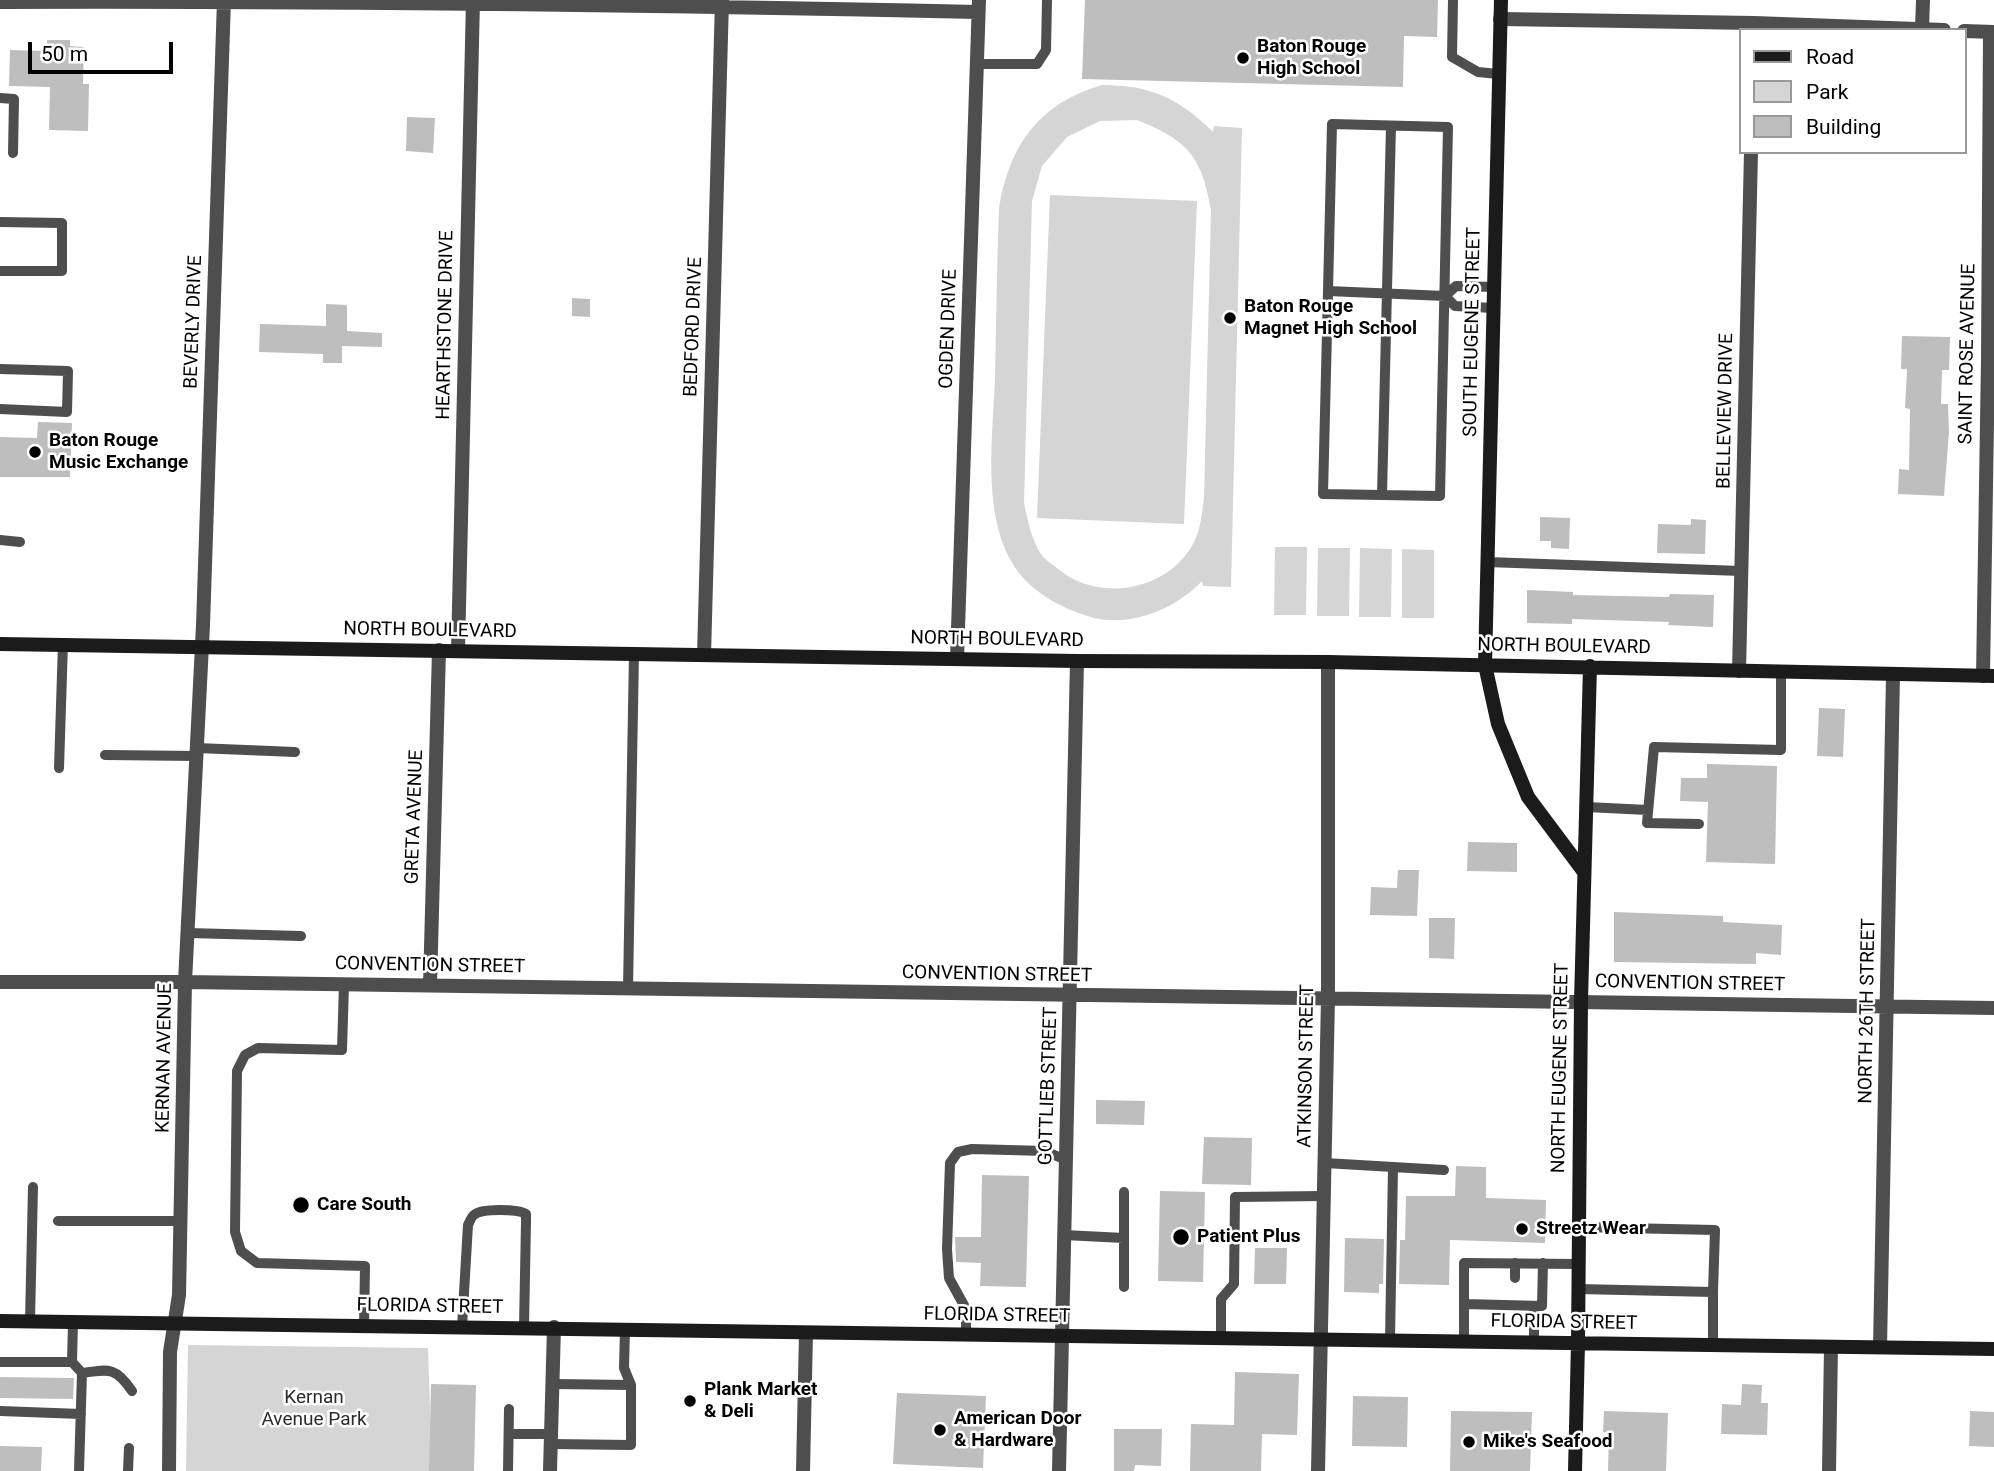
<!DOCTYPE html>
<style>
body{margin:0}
#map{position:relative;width:1994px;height:1471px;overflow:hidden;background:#fff;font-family:Roboto,sans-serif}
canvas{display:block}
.legend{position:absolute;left:1739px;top:28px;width:228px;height:126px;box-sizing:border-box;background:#fff;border:2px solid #999;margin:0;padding:9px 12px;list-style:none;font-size:21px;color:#000}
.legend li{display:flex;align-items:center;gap:14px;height:35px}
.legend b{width:35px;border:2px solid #999}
.scale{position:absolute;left:28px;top:42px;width:145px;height:32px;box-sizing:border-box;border:4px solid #000;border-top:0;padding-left:9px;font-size:21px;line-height:24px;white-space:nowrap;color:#000;-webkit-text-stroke:5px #fff;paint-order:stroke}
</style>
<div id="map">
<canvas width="1994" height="1471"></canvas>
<ul class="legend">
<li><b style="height:9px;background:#1b1b1b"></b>Road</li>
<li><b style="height:19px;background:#d5d5d5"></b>Park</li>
<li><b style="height:19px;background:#bebebe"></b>Building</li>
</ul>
<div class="scale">50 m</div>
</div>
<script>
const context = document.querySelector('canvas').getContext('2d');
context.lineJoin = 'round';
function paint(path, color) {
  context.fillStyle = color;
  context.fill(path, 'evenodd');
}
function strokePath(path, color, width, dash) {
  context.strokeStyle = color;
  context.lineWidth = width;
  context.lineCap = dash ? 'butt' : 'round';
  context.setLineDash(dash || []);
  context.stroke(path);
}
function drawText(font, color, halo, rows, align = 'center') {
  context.font = font + ' Roboto,sans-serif';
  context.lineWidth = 5;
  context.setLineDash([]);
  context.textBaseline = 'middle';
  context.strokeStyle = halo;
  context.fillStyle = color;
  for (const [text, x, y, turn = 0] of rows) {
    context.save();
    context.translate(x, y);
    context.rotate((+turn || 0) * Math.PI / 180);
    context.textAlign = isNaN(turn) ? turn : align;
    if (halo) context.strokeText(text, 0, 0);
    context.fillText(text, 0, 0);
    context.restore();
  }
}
paint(new Path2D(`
 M1102,85C1150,85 1179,98 1213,132L1214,126L1242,128L1231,587L1203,586L1202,581C1176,609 1130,628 1091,617C1060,608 1028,591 1011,561C982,510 993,434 995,378C996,321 997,265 999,208C1009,146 1039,103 1102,85ZM1137,120C1187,140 1202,156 1211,210L1204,498C1202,512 1201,527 1195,540C1171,591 1098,604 1057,568C1052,564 1045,560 1041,554C1031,539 1028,521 1024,503L1032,201L1042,166L1067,137L1100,121Z
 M1050,195L1197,201L1184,524L1037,518Z
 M1275,547H1307L1306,615H1274Z
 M1318,548H1350L1349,616H1317Z
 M1360,548L1392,549L1391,617H1359Z
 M1402,549L1434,550V618H1402Z
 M188,1345L428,1348L432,1471H186Z`), '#d5d5d5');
paint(new Path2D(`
 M1085,0H1438L1437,37L1404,36L1403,87L1082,79Z
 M47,40H70V46L84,47L83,84H89L88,131L49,130L50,87L9,86L10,50L47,51Z
 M407,117L435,118L433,153L406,151Z
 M572,298L590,299V317L572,316Z
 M326,304L347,305V331L382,333V347L342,346V363H323V354L259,352L260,324L326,326Z
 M1902,336L1950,337L1949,370H1942L1941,404H1948L1949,432L1944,496L1898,494L1899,469L1909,470L1910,409L1905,408L1907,369H1901Z
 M38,422L72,423L70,477H0V437L37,438Z
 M1540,517L1570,518L1569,549L1551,548V541H1540Z
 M1691,519L1706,520L1705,554L1657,553L1658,524L1691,525Z
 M1527,590L1573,592V595L1669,597L1670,594L1714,595L1713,627L1668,625L1669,622L1572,619V624L1527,623Z
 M1819,708L1845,709L1843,757L1817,756Z
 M1707,764L1777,766L1775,864L1706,862L1708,802L1680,801L1681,778H1707Z
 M1468,842L1517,843V872L1467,871Z
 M1398,870H1419L1417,916L1370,915L1371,887L1397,888Z
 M1614,912L1723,916V922L1782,925L1781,955L1756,953V964L1614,962Z
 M1429,918H1455L1454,959L1429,958Z
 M1096,1100L1145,1101L1144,1125L1096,1124Z
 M1204,1137L1252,1138L1251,1185L1202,1184Z
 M1456,1166L1486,1167V1198L1546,1200L1545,1243L1450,1240L1449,1285L1399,1284L1400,1240H1405L1406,1196H1455Z
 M982,1175L1029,1176L1026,1287L980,1286L981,1263L956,1262L955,1237H981Z
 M1160,1191L1205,1192L1203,1282L1158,1281Z
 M1345,1238L1384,1239L1383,1284H1379V1293L1344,1292Z
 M1255,1248H1287L1286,1284H1254Z
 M1235,1372L1299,1374L1297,1435L1262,1434L1261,1471H1190L1191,1424L1234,1425Z
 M0,1377L74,1378L73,1399L0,1398Z
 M431,1384L476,1385L474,1471H429Z
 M1742,1384L1762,1385L1761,1403H1768L1767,1435L1721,1434L1722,1404L1741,1405Z
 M897,1393L986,1396L983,1468L893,1464Z
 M1353,1396L1408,1397L1407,1447L1352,1446Z
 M1451,1411L1532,1412L1530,1471H1450Z
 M1604,1411L1668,1413L1666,1471H1608L1609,1432H1603Z
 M1970,1411L1994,1412V1447L1969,1446Z
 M1114,1429H1162L1161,1466L1135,1465L1134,1471H1114Z
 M0,1446L42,1447L41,1471H0Z`), '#bebebe');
strokePath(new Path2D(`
 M1453,0L1452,57L1478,72L1498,74
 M977,64H1037L1046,50L1047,0
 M0,98L14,99L13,153
 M1391,126L1382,495L1440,496L1448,127L1332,124L1328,291L1445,296
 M0,222L62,223V271H0
 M1328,291L1323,494L1382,495
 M1493,308L1455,306L1445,296L1456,286L1494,287
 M0,369L68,371L67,412L0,409
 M0,540L20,542
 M1487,562L1741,571
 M197,748L295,752
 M105,755L197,756
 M59,768L63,643
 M1586,807L1648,810
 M1699,824L1647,823L1654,747L1781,750V672
 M188,933L301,936
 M344,984L342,1050L258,1048L245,1055L237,1071L235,1232L241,1251L257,1263L365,1266L364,1326
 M628,988L634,653
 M1325,1163L1393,1167
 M58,1221H181
 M1064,1235L1124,1238V1287
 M1124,1238V1192
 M1515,1263V1278
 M1578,1289L1713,1292L1715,1230L1579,1227
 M1464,1304L1542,1306L1543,1263
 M1534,1306V1342
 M30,1321L33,1187
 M73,1322L72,1362L82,1373L79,1471
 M462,1327L468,1225C469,1223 472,1216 474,1215C481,1208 518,1209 526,1214V1222L524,1327
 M625,1329L624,1368L631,1385
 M966,1335V1309L949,1278L947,1249L950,1163L958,1152L972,1149L1045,1151L1066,1160
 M1221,1338V1299L1234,1284L1235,1197L1324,1196
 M1390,1340L1393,1167L1444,1170
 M1464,1341V1263L1578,1264
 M1713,1345V1292
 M0,1362H72
 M82,1373C109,1369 116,1367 132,1391
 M0,1411L81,1414
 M509,1434H551
 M551,1444L631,1445V1385L553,1384
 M128,1471L129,1448
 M508,1471L509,1409`), '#4e4e4e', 10);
strokePath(new Path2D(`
 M0,2C326,1 652,5 978,12
 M1500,19L1754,23L1944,30
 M1922,29L1923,0
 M1964,31L1994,32
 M458,650L473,0
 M704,655L722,0
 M957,659L979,0
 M1739,671L1751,152
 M1983,676L1988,359L1990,32
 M0,982H185L1994,1008
 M430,985L439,650
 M1880,1347L1893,675
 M169,1471L170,1352L179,1295L185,982L203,625L224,0
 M550,1471L554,1327
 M803,1471L806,1333
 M1059,1471L1077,661
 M1318,1471L1328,998V662
 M1829,1471L1831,1347`), '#4e4e4e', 14);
strokePath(new Path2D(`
 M1501,0L1485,665L1498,724L1528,797L1584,872
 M0,644L1077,661L1328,662L1994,676
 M0,1321L1994,1349
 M1575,1471L1578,1343L1581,1001L1590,666`), '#1b1b1b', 14);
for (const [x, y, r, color] of [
 [1243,58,7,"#000"],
 [1230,318,7,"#000"],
 [35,452,7,"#000"],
 [301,1205,9,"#000"],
 [1522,1229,7,"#000"],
 [1181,1237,9,"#000"],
 [690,1401,7,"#000"],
 [940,1430,7,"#000"],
 [1469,1442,7,"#000"]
]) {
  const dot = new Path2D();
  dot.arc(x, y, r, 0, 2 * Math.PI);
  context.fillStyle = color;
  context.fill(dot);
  strokePath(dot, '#fff', 2.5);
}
drawText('bold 19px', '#000', '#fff', [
 ["Baton Rouge",1257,47],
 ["High School",1257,69],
 ["Baton Rouge",1244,307],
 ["Magnet High School",1244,329],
 ["Baton Rouge",49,441],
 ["Music Exchange",49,463],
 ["Care South",317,1205],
 ["Streetz Wear",1536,1229],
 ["Patient Plus",1197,1237],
 ["Plank Market",704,1390],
 ["& Deli",704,1412],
 ["American Door",954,1419],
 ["& Hardware",954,1441],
 ["Mike's Seafood",1483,1442]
], 'left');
drawText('19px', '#000', '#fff', [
 ["BEVERLY DRIVE",194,322,-88],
 ["HEARTHSTONE DRIVE",446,325,-89],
 ["BEDFORD DRIVE",694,327,-88],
 ["OGDEN DRIVE",949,329,-88],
 ["SOUTH EUGENE STREET",1473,332,-89],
 ["SAINT ROSE AVENUE",1968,354,-89],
 ["BELLEVIEW DRIVE",1726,411,-89],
 ["NORTH BOULEVARD",430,631,1],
 ["NORTH BOULEVARD",997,640,1],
 ["NORTH BOULEVARD",1564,647,1],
 ["GRETA AVENUE",415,817,-88],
 ["CONVENTION STREET",430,966,1],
 ["CONVENTION STREET",997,975,1],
 ["CONVENTION STREET",1690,984,1],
 ["NORTH 26TH STREET",1868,1011,-89],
 ["KERNAN AVENUE",165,1058,-89],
 ["ATKINSON STREET",1307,1066,-89],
 ["NORTH EUGENE STREET",1561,1068,-89],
 ["GOTTLIEB STREET",1049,1086,-88],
 ["FLORIDA STREET",430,1307,1],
 ["FLORIDA STREET",997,1316,1],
 ["FLORIDA STREET",1564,1323,1]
]);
drawText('19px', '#2c2c2c', '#fff', [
 ["Kernan",314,1398],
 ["Avenue Park",314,1420]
]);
</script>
